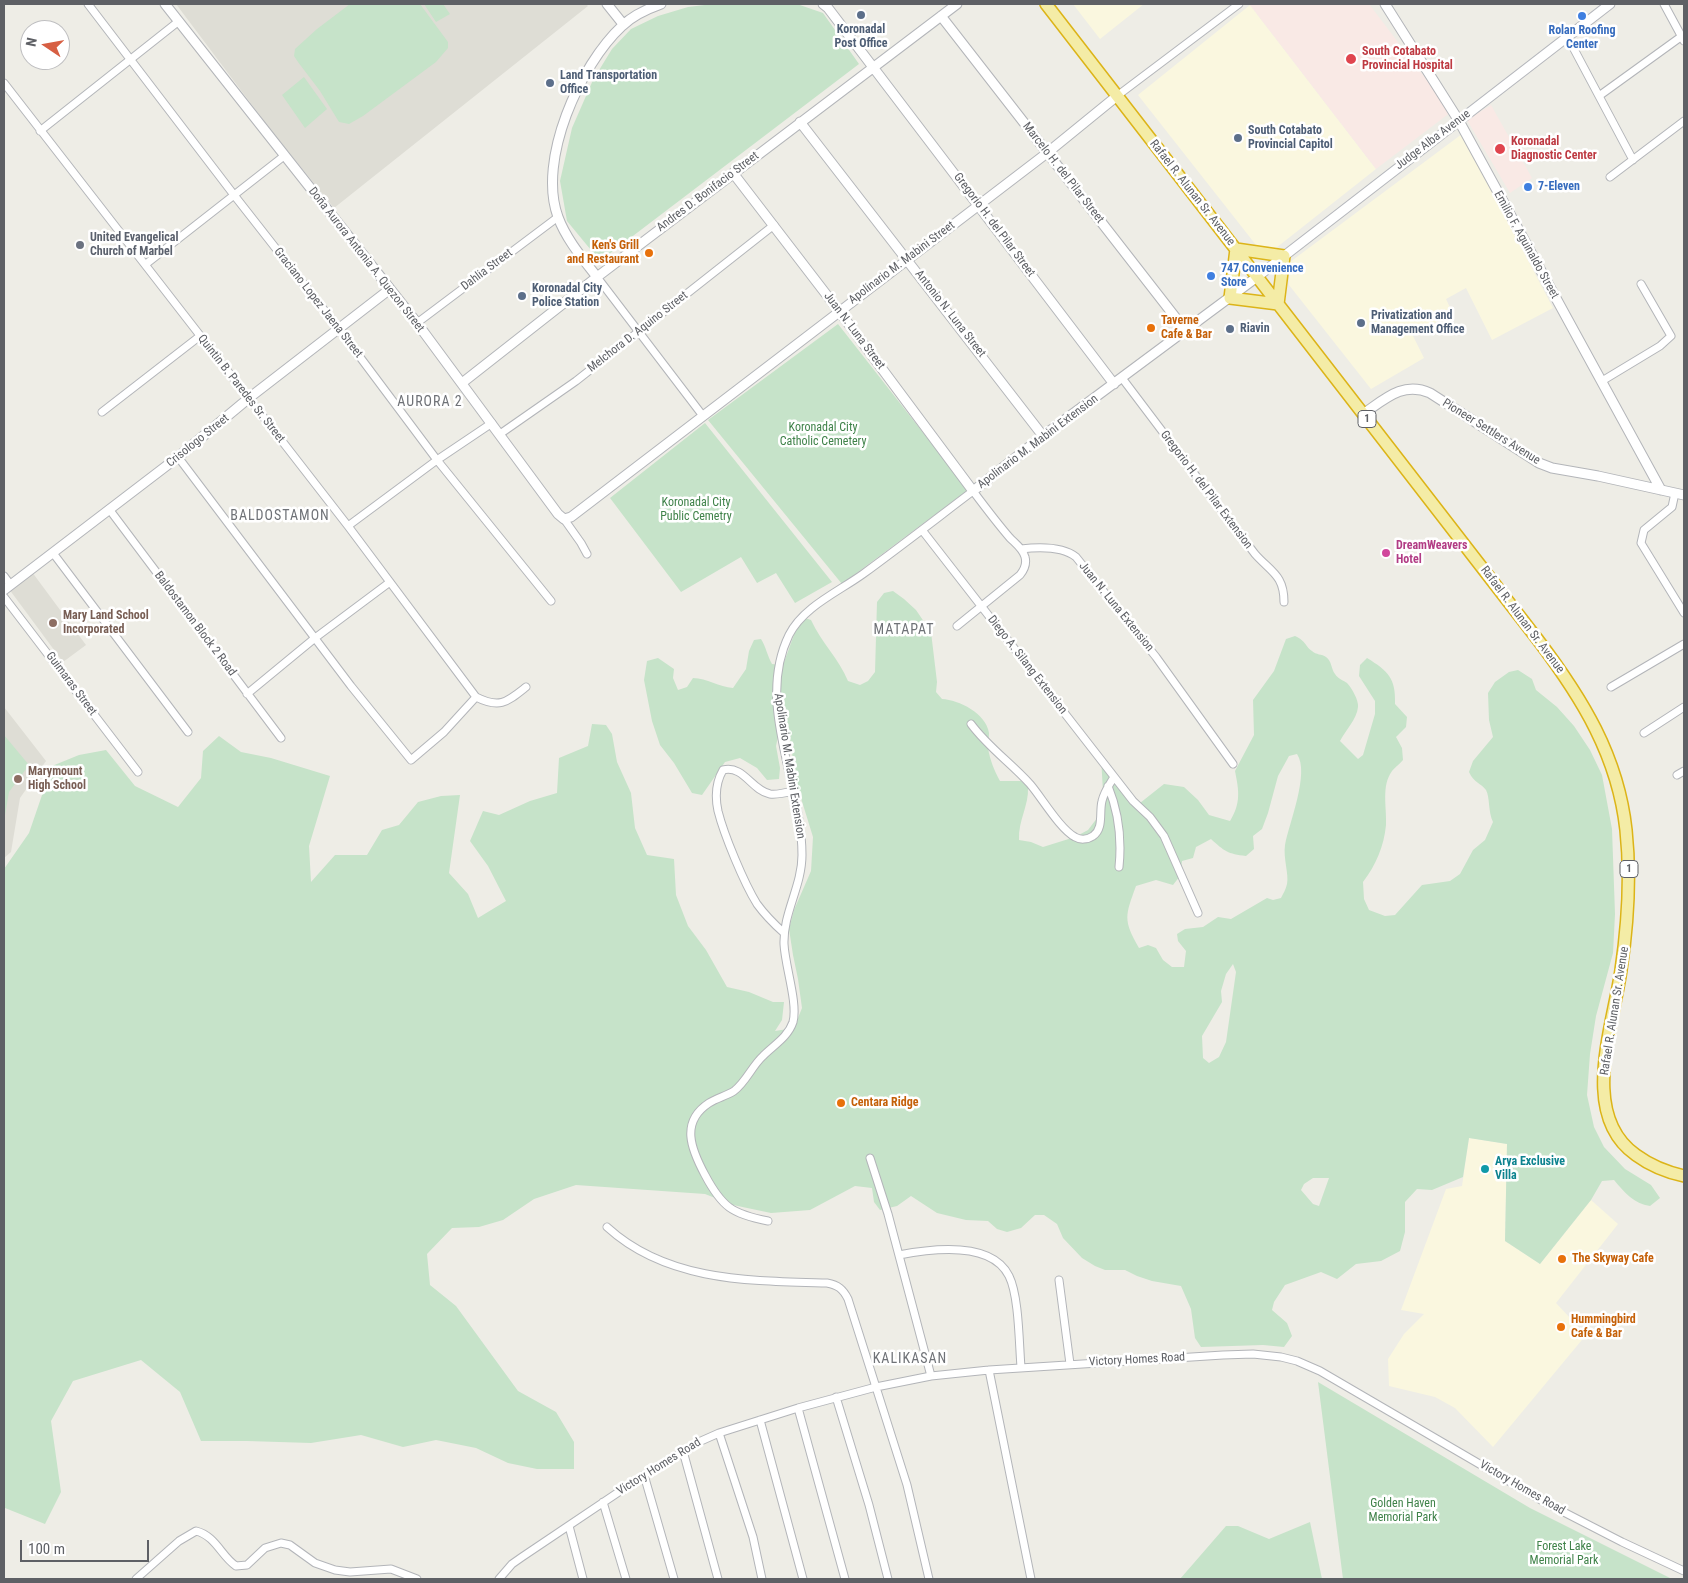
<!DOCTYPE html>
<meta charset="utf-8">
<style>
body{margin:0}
#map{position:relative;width:1688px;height:1583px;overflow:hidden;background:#eeede6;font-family:"Roboto Condensed",sans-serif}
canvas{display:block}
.frame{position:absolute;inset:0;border:5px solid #5e6065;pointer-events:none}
.north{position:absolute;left:20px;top:20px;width:50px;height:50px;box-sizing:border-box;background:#fff;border:1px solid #bfbfc1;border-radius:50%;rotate:282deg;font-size:14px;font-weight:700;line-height:20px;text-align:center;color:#5e6065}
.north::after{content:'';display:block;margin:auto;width:18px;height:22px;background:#d75f43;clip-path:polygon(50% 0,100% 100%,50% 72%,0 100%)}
.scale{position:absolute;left:20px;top:1540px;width:129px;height:22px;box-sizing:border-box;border:2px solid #5e6065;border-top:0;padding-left:6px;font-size:15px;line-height:18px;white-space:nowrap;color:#5e6065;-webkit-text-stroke:4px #fff;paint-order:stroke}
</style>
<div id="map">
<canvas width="1688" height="1583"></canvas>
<div class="frame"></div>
<div class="north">N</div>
<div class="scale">100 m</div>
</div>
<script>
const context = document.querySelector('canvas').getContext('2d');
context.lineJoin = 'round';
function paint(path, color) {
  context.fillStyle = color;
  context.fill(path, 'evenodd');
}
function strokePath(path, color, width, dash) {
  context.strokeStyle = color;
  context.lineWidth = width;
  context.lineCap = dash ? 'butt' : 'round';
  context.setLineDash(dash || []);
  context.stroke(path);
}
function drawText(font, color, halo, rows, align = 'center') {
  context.font = font + ' "Roboto Condensed",sans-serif';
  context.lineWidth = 5;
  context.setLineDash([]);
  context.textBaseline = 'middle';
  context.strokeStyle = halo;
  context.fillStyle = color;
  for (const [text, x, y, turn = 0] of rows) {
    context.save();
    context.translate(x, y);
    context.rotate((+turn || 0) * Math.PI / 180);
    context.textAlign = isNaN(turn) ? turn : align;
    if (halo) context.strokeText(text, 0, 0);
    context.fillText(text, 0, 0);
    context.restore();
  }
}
paint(new Path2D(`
 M1073,4H1144L1100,39Z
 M1250,5L1376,169L1276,248L1256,245L1138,95Z
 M1462,134L1553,308L1492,340L1466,288L1446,299L1453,314L1412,334L1424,358L1371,389L1289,285L1290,262Z
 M1469,1138L1507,1144L1505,1241L1540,1264L1591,1200L1618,1224L1556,1303L1586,1335L1493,1447L1455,1408L1435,1397L1389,1386L1388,1359L1404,1334L1424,1314L1401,1310L1446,1189L1462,1186Z`), '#faf7df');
paint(new Path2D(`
 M176,4H586L588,6L334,208L270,129Z
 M32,572L86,645L63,662L9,589Z
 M4,707L46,761L20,798L11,852L4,858Z`), '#deddd5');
paint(new Path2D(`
 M1252,4H1369L1451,112L1376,169L1250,5Z
 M1491,105L1532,178L1510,193L1467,120Z`), '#f9e9e5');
paint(new Path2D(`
 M350,4H420L448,42V48L436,62L363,116L349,124L339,122L320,91L298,62L294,56L295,49L317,29Z
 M424,4H443L450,14L436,22Z
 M713,4H797L823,13L859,64L600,261L567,221L560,181L572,128L593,80L612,49L631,29L658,16L688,7Z
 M304,77L327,109L305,128L282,95Z
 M838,324L968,490L842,584L708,420Z
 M705,423L832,582L795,603L776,573L757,583L741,557L681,592L610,498Z
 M893,591L904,599L916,610L931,632L937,682L936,692L942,699C959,700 986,713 989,733C989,738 988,743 988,748C990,760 994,770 1000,781H1021L1028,787C1029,806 1018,820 1019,840L1031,842L1043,847L1075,837L1088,830L1104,809L1101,757L1140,803L1164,784L1184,787L1198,800L1209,815L1230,821C1241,803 1239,791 1235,771L1254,735L1253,700L1274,671L1286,639L1295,636C1307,642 1304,645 1312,651C1316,655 1322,654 1326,657C1332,661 1331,669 1335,674C1338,679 1343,680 1347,683C1352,688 1359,701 1358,707C1357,719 1345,731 1340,741L1358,759L1363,755L1375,714V701L1359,676L1360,665L1367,658C1388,671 1396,678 1395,704L1407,717L1406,727L1396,737L1402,748L1403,760C1400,764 1395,767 1392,771C1381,786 1387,807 1386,825C1384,846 1376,865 1363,882L1364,899L1369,910L1385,916L1395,915L1422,885L1450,881L1460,874L1473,850L1485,840L1493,822C1488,812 1490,797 1486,790C1481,783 1474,783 1469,772L1473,761L1493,737L1489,720L1488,693L1495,682L1509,672L1518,670L1532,679L1536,690L1557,707L1574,726L1590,750L1602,775L1612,829L1615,914L1613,953L1596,1016L1590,1054L1587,1095L1594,1127L1604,1147L1625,1169L1651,1185L1660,1198L1650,1206C1634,1204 1624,1192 1614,1180L1602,1181L1591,1200L1540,1264L1505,1241L1507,1144L1469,1138L1463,1177L1432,1190L1417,1189L1405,1202V1232L1400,1251L1381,1261L1356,1264L1337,1279L1321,1272L1285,1285L1274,1302L1272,1310L1287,1323L1292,1336L1284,1347L1263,1345L1201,1347L1195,1338L1191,1309L1181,1286L1152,1281L1137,1276L1125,1270H1105L1095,1266L1082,1258L1063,1238L1057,1224L1044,1215H1035L1021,1228L1007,1232L997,1229L988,1221L966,1220L937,1213L911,1196L897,1206L880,1210L874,1202L872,1188L855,1186L810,1210L771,1213L733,1205L705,1194L576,1185L534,1199L503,1220L479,1227L452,1228L427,1254L430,1285L456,1306L518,1391L556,1412L574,1442V1469H537L508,1463L476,1448L436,1440L403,1447L361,1435L311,1443L247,1441H201L180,1392L141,1360L73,1381L51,1421L61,1492L45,1524L5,1508L4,869L29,833L52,766L79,755L106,750L135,786L178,807L201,778L203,751L219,736L241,752L271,758L330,776L309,846L311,882L335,855H367L382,830L399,825L418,802L441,796L460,795L449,873L468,894L478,918L506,901L488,866L470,841L483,811L499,815L530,801L557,793L559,758L588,746L592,724L606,725L612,734L617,762L631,793L635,828L647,855L674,859L676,895L688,926L706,950L727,987L749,992L773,1002H784L782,1020L775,1031L794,1028L802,1008L798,979L793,955L789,929L794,910L811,871L813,837L796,782L790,738L779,732L776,746L780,768L779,779L767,780L757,768L740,758L725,762L702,795L692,793L674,763L660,745L652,721L644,680L647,661L658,658L674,669L673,678L678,690L687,687L693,678C707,678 719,687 733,688L746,669L749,651L754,640L761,639C766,647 767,655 772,664L783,665L795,632L805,618L811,620C821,642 839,659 848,681L860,685L868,681L875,672L877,602L884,593ZM1297,754C1310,773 1289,823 1285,845C1283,858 1289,874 1287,884C1286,889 1283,894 1281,898L1273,900L1267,898L1231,919L1218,917L1203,927L1185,929L1177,934L1178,941L1186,951L1184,967H1172L1163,960L1156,948L1148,945L1139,948C1123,920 1125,916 1136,886L1156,880L1173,885L1180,876L1182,861L1193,858L1196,847L1211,839C1224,851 1228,854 1246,856L1254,849L1253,836L1262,829L1268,813L1278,776L1289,756ZM1233,964L1236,972L1226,1042L1219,1057L1209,1063L1203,1058L1202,1036L1222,1002L1221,991L1226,974ZM1313,1178H1329L1319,1206L1313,1204L1301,1190L1304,1184Z
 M4,735L29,765L9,792L4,821Z
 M1318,1382L1530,1508L1672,1579H1343Z
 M1310,1522L1322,1579H1180L1226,1526H1238L1269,1539Z`), '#c6e3c9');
const minor = new Path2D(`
 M88,4L234,195L339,329L437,460L551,601
 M1664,4L1684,41
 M1567,36L1633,160
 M4,83L348,526L476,697C500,709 507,702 526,687
 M1117,96L1239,4
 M1599,96L1682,36
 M40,131L179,21
 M1610,177L1684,121
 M146,264L284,156
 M597,277L703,416
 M417,323L558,217
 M1122,378L1255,554C1271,572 1284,575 1284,602
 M1602,381L1660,346L1671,336L1641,284
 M102,412L200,336
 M500,434L576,381L774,225
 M178,457L351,686L411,760L444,732L476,697
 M1675,493L1672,507L1644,530L1641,543L1684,613
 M109,509L281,738
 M564,519L581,543L587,554
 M348,526L437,460L492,423
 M922,530L1133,801L1150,817L1164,836L1198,913
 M1021,549C1038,547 1062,546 1076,557L1156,657L1233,764
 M53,553L188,732
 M4,576L10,584
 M4,597L138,772
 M1611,687L1684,644
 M247,694L315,638L390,582
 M971,724C988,747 1011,763 1030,784C1042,798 1060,829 1075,837C1080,840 1087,840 1093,836C1104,828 1099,813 1102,801C1104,792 1109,785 1114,777
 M1644,733L1684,707
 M1677,775L1684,771
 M1108,786C1119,813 1122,838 1119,867
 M784,933C774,924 765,915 757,904C744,883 724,835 718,811C715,797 716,782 723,770C744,765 751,790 770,794C777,795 785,793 793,791
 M870,1158L888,1214L931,1376
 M768,1221C732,1214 722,1207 705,1175C691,1149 680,1122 709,1103C717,1098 726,1096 734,1091C746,1082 752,1066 763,1056C774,1045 788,1037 793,1022C798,1003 785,966 784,944C783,913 802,886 802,855C802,782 755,705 789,635C803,607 838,592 863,574C900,547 936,519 973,491C985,507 997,523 1010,538C1016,544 1023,549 1025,557C1027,564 1024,570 1020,575L957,626
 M607,1227C667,1282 751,1281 827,1283C838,1285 843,1289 848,1299L907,1485L929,1579
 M899,1255C930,1249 991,1240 1009,1276C1019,1296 1019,1343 1021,1367
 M1059,1280L1070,1364
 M989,1370L1031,1579
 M836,1397L869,1505L888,1579
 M798,1408L845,1579
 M760,1420L803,1579
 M719,1433L753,1537L762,1579
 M683,1451L718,1579
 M644,1475L674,1579
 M603,1502L626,1579
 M569,1526L583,1579
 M136,1579L179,1541L196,1531C216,1536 221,1556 236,1566L247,1565L265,1548L281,1543L290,1545L315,1563L335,1570L350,1572L391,1569L417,1579
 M499,1579L512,1564L522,1557L644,1475L701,1441L719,1433L798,1408L876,1387L931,1376L989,1370L1223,1355L1253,1354L1281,1357L1297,1361L1320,1371L1548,1504L1622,1542L1684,1571`);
const tertiary = new Path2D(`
 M165,4L417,323L558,514L564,519L571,517L1047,153L1117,96
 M607,4L623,24
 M823,4L828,8L1114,384
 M1385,4L1459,121L1661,490
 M941,16L1186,331
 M800,122L1043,436
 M733,173L839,311L973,491L1043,436L1257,277
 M597,277C583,259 566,239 558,217C537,160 580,65 622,26C633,15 647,9 661,4
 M462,383L597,277L957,4
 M1363,414C1385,399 1403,381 1430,393L1539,463L1552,468L1598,476L1684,495
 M4,590L178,457L249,398L390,289`);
const secondary = new Path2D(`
 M1257,277L1610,4`);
const trunk = new Path2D(`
 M1046,4L1538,640C1582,698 1618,756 1626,830C1631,877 1628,923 1621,970C1613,1027 1579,1115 1636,1155C1651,1166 1666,1172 1684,1176
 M1236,249L1284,256L1278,304L1230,298Z`);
strokePath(minor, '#b3b5b9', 9);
strokePath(tertiary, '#b3b5b9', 11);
strokePath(secondary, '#b5b7bc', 11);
strokePath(trunk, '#dcb418', 14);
strokePath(minor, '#fff', 7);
strokePath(tertiary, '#fff', 9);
strokePath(secondary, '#fff', 9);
strokePath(trunk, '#f4eca6', 11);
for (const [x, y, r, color] of [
 [861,15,5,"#5c6f8a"],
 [1582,16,5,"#3f7fe0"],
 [1351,59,6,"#e0444e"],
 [550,83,5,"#5c6f8a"],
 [1238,138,5,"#5c6f8a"],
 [1500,149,6,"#e0444e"],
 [1528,187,5,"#3f7fe0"],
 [80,245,5,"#6b7280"],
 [649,253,5,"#e8710a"],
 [1211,276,5,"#3f7fe0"],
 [522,296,5,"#5c6f8a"],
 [1361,323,5,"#5c6f8a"],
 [1151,328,5,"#e8710a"],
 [1230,329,5,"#5c6f8a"],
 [1386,553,5,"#d1479c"],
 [53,623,5,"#8d6e63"],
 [18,779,5,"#8d6e63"],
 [841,1103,5,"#e8710a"],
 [1485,1169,5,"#0f9aa8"],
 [1562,1259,5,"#e8710a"],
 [1561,1327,5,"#e8710a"]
]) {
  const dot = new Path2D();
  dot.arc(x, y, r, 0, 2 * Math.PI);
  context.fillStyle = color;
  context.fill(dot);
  strokePath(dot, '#fff', 2);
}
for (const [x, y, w] of [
 [1367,419,18],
 [1629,869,18]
]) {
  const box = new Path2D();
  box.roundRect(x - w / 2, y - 8.5, w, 17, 4);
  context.fillStyle = '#fff';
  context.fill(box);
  strokePath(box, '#5e6065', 1);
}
drawText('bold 11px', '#5e6065', null, [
 ["1",1367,419],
 ["1",1629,869]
]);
drawText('bold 12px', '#4e5e75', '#fff', [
 ["Koronadal",861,30,"center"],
 ["Post Office",861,44,"center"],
 ["Land Transportation",560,76],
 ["Office",560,90],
 ["South Cotabato",1248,131],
 ["Provincial Capitol",1248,145],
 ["Koronadal City",532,289],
 ["Police Station",532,303],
 ["Privatization and",1371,316],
 ["Management Office",1371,330],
 ["Riavin",1240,329]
], 'left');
drawText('bold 12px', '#366cbe', '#fff', [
 ["Rolan Roofing",1582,31,"center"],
 ["Center",1582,45,"center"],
 ["7-Eleven",1538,187],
 ["747 Convenience",1221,269],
 ["Store",1221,283]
], 'left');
drawText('bold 12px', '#be3a42', '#fff', [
 ["South Cotabato",1362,52],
 ["Provincial Hospital",1362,66],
 ["Koronadal",1511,142],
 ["Diagnostic Center",1511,156]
], 'left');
drawText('12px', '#5e6065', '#fff', [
 ["Judge Alba Avenue",1433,140,-37],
 ["Marcelo H. del Pilar Street",1063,173,52],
 ["Andres D. Bonifacio Street",708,192,-37],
 ["Rafael R. Alunan Sr. Avenue",1192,193,52],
 ["Gregorio H. del Pilar Street",994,225,53],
 ["Emilio F. Aguinaldo Street",1526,245,61],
 ["Doña Aurora Antonia A. Quezon Street",366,260,52],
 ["Apolinario M. Mabini Street",902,263,-37],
 ["Dahlia Street",487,270,-37],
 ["Graciano Lopez Jaena Street",318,303,52],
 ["Antonio N. Luna Street",950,314,52],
 ["Juan N. Luna Street",854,331,53],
 ["Melchora D. Aquino Street",638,332,-38],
 ["Quintin B. Paredes Sr. Street",241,389,52],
 ["Pioneer Settlers Avenue",1491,432,32],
 ["Crisologo Street",198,441,-39],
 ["Apolinario M. Mabini Extension",1038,442,-37],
 ["Gregorio H. del Pilar Extension",1206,490,53],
 ["Juan N. Luna Extension",1116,607,51],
 ["Rafael R. Alunan Sr. Avenue",1522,620,53],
 ["Baldostamon Block 2 Road",195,624,53],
 ["Diego A. Silang Extension",1027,665,52],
 ["Guimaras Street",71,684,53],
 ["Apolinario M. Mabini Extension",789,766,81],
 ["Rafael R. Alunan Sr. Avenue",1615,1011,-81],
 ["Victory Homes Road",1137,1360,-3],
 ["Victory Homes Road",659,1467,-32],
 ["Victory Homes Road",1522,1488,30]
]);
drawText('bold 12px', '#5b616d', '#fff', [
 ["United Evangelical",90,238],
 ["Church of Marbel",90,252]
], 'left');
drawText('bold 12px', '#c56008', '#fff', [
 ["Ken's Grill",639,246,"right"],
 ["and Restaurant",639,260,"right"],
 ["Taverne",1161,321],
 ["Cafe & Bar",1161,335],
 ["Centara Ridge",851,1103],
 ["The Skyway Cafe",1572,1259],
 ["Hummingbird",1571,1320],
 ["Cafe & Bar",1571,1334]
], 'left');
drawText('12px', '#3f8249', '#fff', [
 ["Koronadal City",823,428],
 ["Catholic Cemetery",823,442],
 ["Koronadal City",696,503],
 ["Public Cemetry",696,517],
 ["Golden Haven",1403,1504],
 ["Memorial Park",1403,1518],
 ["Forest Lake",1564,1547],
 ["Memorial Park",1564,1561]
]);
drawText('bold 12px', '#b23c85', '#fff', [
 ["DreamWeavers",1396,546],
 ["Hotel",1396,560]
], 'left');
drawText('bold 12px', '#785e54', '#fff', [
 ["Mary Land School",63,616],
 ["Incorporated",63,630],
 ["Marymount",28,772],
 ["High School",28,786]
], 'left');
drawText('bold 12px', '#0d838f', '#fff', [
 ["Arya Exclusive",1495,1162],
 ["Villa",1495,1176]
], 'left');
context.letterSpacing = '1px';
drawText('14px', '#6f7277', '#fff', [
 ["AURORA 2",430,402],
 ["BALDOSTAMON",280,516],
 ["MATAPAT",904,630],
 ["KALIKASAN",910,1359]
]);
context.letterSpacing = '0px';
</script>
